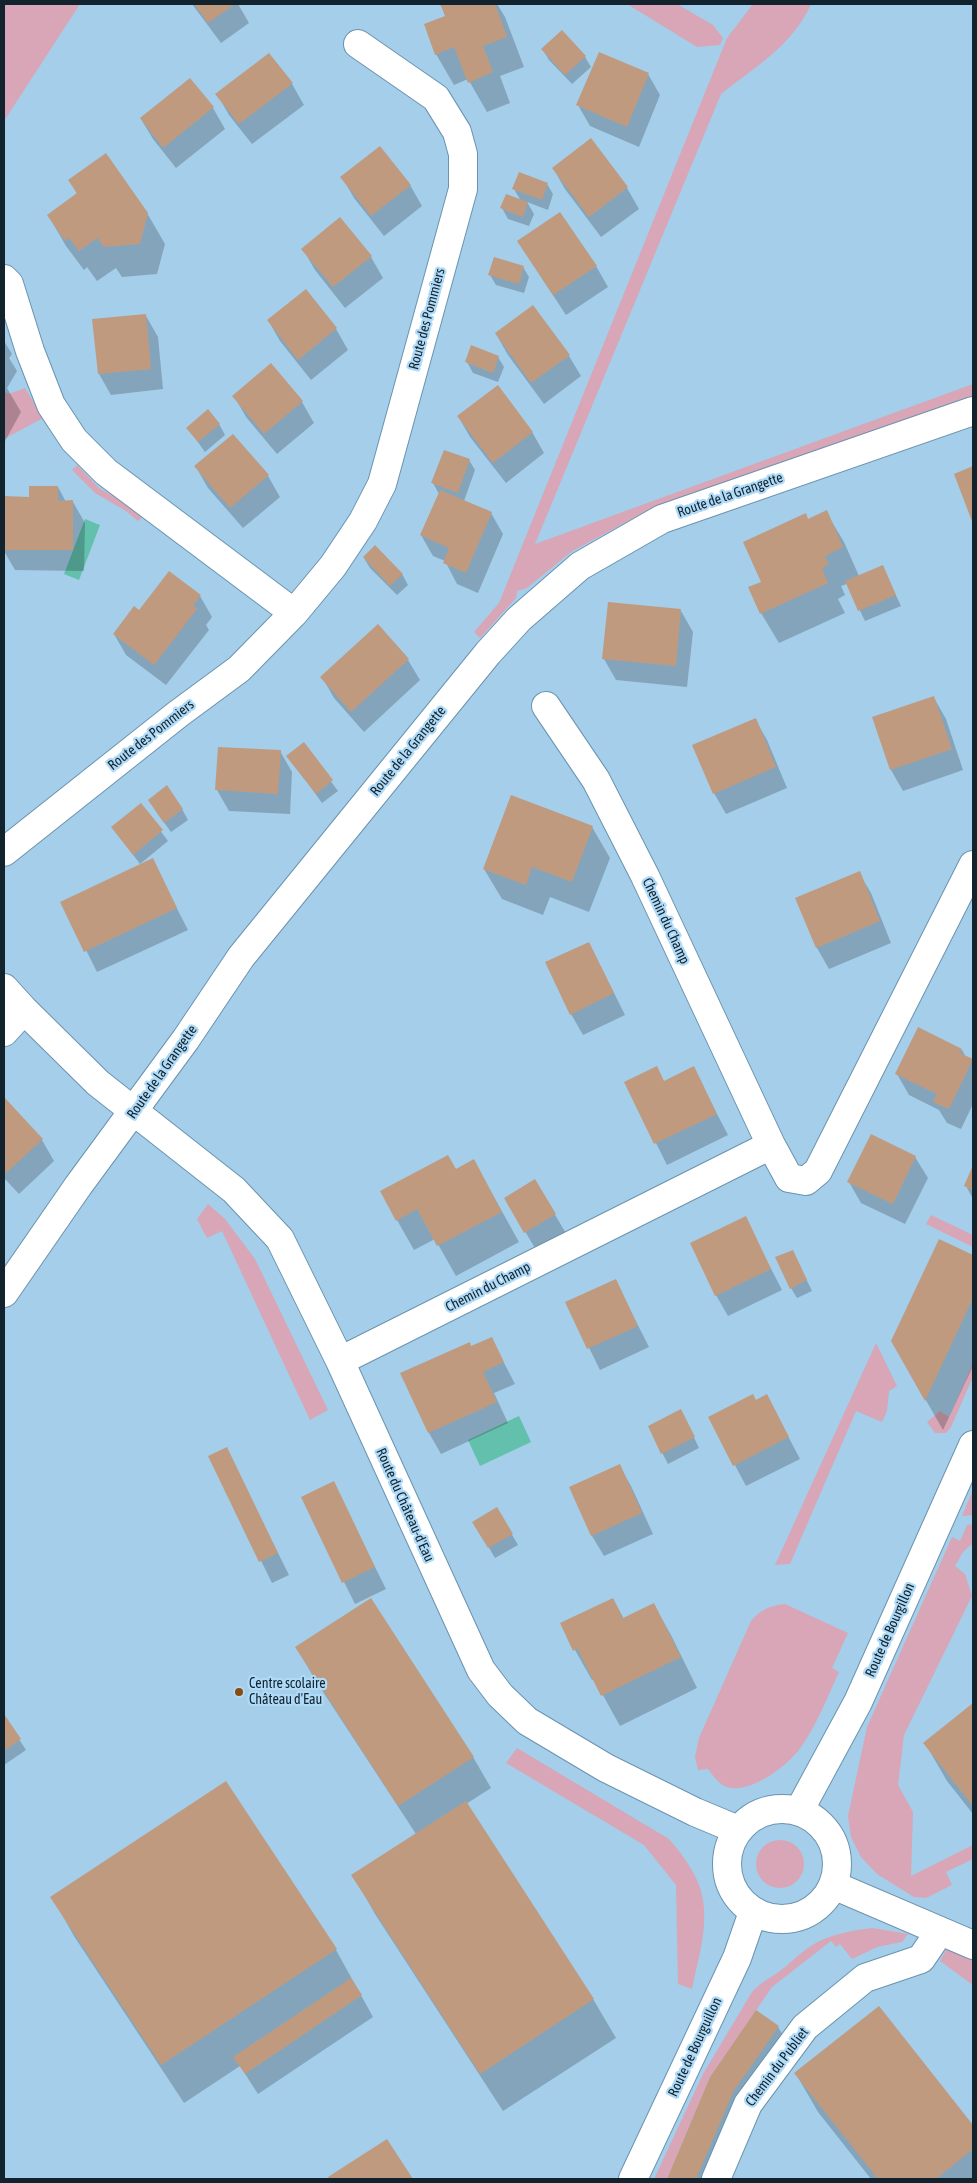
<!DOCTYPE html>
<meta charset="utf-8">
<style>
body{margin:0}
#map{position:relative;width:977px;height:2183px;overflow:hidden;background:#a4ceea;font-family:"Asap Condensed",sans-serif}
canvas{display:block}
.frame{position:absolute;inset:0;border:5px solid #12232d;pointer-events:none}
</style>
<div id="map">
<canvas width="977" height="2183"></canvas>
<div class="frame"></div>
</div>
<script>
const context = document.querySelector('canvas').getContext('2d');
context.lineJoin = 'round';
function paint(path, color) {
  context.fillStyle = color;
  context.fill(path, 'evenodd');
}
function strokePath(path, color, width, dash) {
  context.strokeStyle = color;
  context.lineWidth = width;
  context.lineCap = dash ? 'butt' : 'round';
  context.setLineDash(dash || []);
  context.stroke(path);
}
function drawText(font, color, halo, rows, align = 'center') {
  context.font = font + ' "Asap Condensed",sans-serif';
  context.lineWidth = 4.5;
  context.setLineDash([]);
  context.textBaseline = 'middle';
  context.strokeStyle = halo;
  context.fillStyle = color;
  for (const [text, x, y, turn = 0] of rows) {
    context.save();
    context.translate(x, y);
    context.rotate((+turn || 0) * Math.PI / 180);
    context.textAlign = isNaN(turn) ? turn : align;
    if (halo) context.strokeText(text, 0, 0);
    context.fillText(text, 0, 0);
    context.restore();
  }
}
paint(new Path2D(`
 M4,4H80L4,121Z
 M627,4H677L713,25L723,38L720,45L697,47Z
 M753,4H811C793,45 755,67 721,94L535,544L973,384V396L652,508L571,552L527,588L517,591L516,598L480,638L474,632L499,603L727,38Z
 M25,388L43,418L4,439V391L9,394Z
 M77,465L99,488L127,504L142,517L138,521L126,511L95,493L72,470Z
 M208,1204L225,1219L255,1259L328,1410L310,1420L222,1231L207,1238L197,1219Z
 M931,1215L973,1235V1247L926,1224Z
 M876,1343L897,1386L889,1391L887,1411L882,1422L856,1411L790,1564L775,1565Z
 M973,1363V1377L951,1427L946,1433H935L927,1422L940,1411L949,1417Z
 M973,1490V1515L962,1516Z
 M973,1524V1543L963,1552L955,1566L965,1574L972,1596L904,1735L898,1785L913,1812L911,1876L973,1845V1859L946,1872L952,1885L926,1898L914,1897L877,1874L861,1857L851,1837L848,1816L867,1727L952,1537L960,1541L967,1525Z
 M785,1604L848,1633L832,1668L839,1672C827,1698 816,1727 799,1750C785,1767 754,1791 731,1788C721,1787 714,1777 708,1769L698,1770L695,1757L699,1738L751,1621C761,1609 770,1606 785,1604Z
 M517,1748L669,1839C682,1854 698,1875 702,1895C709,1926 698,1959 692,1989L678,1984L676,1885L644,1845L506,1763Z
 M756 1864a24 24 0 1 1 48 0a24 24 0 1 1-48 0Z
 M873,1928L908,1934L902,1942L877,1947L852,1959L840,1944L836,1947L831,1941L772,1987L710,2077L667,2179H654L703,2074L752,1992C760,1983 770,1978 780,1971C788,1965 796,1957 804,1951C824,1935 848,1931 873,1928Z
 M954,1945L964,1949L973,1959V1985L940,1961L946,1950Z`), '#d8a6b6');
paint(new Path2D(`
 M85,519L100,525L79,580L64,574Z
 M519,1416L531,1442L480,1466L468,1440Z`), '#62c0ac');
paint(new Path2D(`
 M192,4H238L249,23L221,43Z
 M440,4H497L505,17L524,67L500,76L510,103L487,112L468,79L454,85L436,54L446,17Z
 M543,50L585,57L591,67L572,84L549,60Z
 M269,54L292,84L304,105L252,144L229,115L217,94Z
 M648,74L660,95L639,147L590,126L578,105Z
 M213,108L225,129L176,168L153,139L141,119Z
 M553,168L627,188L639,209L601,237L565,189Z
 M342,177L410,185L422,206L384,236L354,198Z
 M70,181L147,213L165,244L157,274L122,277L116,268L97,281L87,267L84,270L66,246L48,215L77,194Z
 M547,184L553,194L548,210L527,202L534,214L529,226L508,219L502,208L521,201L514,189Z
 M518,242L596,266L608,287L566,315Z
 M303,249L371,257L383,278L345,308L315,270Z
 M523,267L529,277L524,293L496,285L490,275Z
 M306,290L336,329L348,350L311,380L280,341L268,320Z
 M146,316L158,337L163,389L111,395L99,374Z
 M496,334L569,356L581,376L544,404L508,355Z
 M4,341L12,354L9,358L17,371L7,388L21,412L4,443Z
 M498,357L504,367L498,382L473,373L467,362Z
 M270,365L302,402L314,423L277,454L246,417L234,396Z
 M458,416L532,432L544,453L506,483L470,437Z
 M219,424L225,435L205,452L188,428Z
 M469,460L475,470L464,501L491,513L503,534L478,593L457,584L445,561L433,556L421,535L439,494L433,483Z
 M196,467L268,476L280,497L243,528L208,488Z
 M973,467V521L956,474Z
 M58,487L66,502H73L85,523L84,571L15,570L4,551V498H30Z
 M826,512L844,542L859,576L882,566L901,606L865,621L847,584L841,586L845,595L838,599L845,613L779,643L761,613L763,583Z
 M364,558L402,574L408,585L397,595L370,568Z
 M200,596L212,617L206,625L209,630L166,685L126,655L114,634L139,611Z
 M681,611L693,632L687,687L616,680L604,659Z
 M408,660L420,680L364,732L334,698L322,677Z
 M934,698L946,719L963,770L903,791L891,770L874,718Z
 M755,719L767,740L787,788L726,814L714,793Z
 M303,744L338,791L322,803L288,756Z
 M219,748L280,751L292,772L290,814L229,811L217,790Z
 M141,805L168,841L140,864L113,828Z
 M182,809L188,820L171,832L155,810Z
 M592,827L610,858L589,912L550,897L543,915L502,899L484,869Z
 M152,860L188,930L97,972L62,902Z
 M859,873L871,893L891,943L829,969L817,948L796,898Z
 M589,943L625,1015L583,1035L571,1014Z
 M962,1050L966,1057L973,1062V1104L961,1129L947,1123L939,1110L909,1095L897,1074Z
 M693,1068L728,1135L667,1165L626,1083L664,1082Z
 M4,1099L42,1140L54,1161L19,1194L4,1178Z
 M915,1157L928,1178L905,1224L861,1203L849,1182Z
 M474,1161L519,1242L456,1276L435,1239L414,1250L397,1220L456,1170Z
 M973,1168V1199L966,1186Z
 M535,1181L567,1235L538,1253L505,1198Z
 M745,1218L782,1290L728,1316L716,1295Z
 M939,1241L973,1256V1366L943,1430L892,1341Z
 M798,1262L812,1291L797,1298L791,1288Z
 M615,1280L649,1347L600,1370L567,1303Z
 M491,1338L515,1384L494,1393L508,1423L441,1454L429,1433L471,1347Z
 M767,1396L800,1459L746,1486L710,1418Z
 M686,1421L699,1448L668,1464L649,1427Z
 M226,1449L289,1575L272,1583L210,1457Z
 M619,1465L631,1486L653,1534L604,1556L592,1536L571,1487Z
 M333,1483L386,1589L355,1604L302,1497Z
 M497,1509L518,1545L495,1558L474,1522Z
 M613,1599L624,1619L654,1605L671,1635L697,1688L620,1726L594,1679L592,1680L575,1650L562,1624Z
 M297,1648L473,1757L491,1788L466,1804L593,1999L616,2038L503,2111L375,1914L353,1875L416,1834L314,1678Z
 M973,1705V1814L947,1781L925,1743Z
 M4,1716L26,1750L4,1765Z
 M226,1783L336,1950L373,2017L258,2094L240,2066L184,2103L74,1936L52,1897Z
 M879,2008L973,2127V2179H871L818,2112L796,2074Z
 M778,2027L784,2037L706,2179H668L711,2078Z
 M386,2141L411,2179H331L329,2177Z`), '#0003');
paint(new Path2D(`
 M194,4H235L208,23Z
 M444,4H495L507,37L483,46L493,72L468,83L454,47L435,55L424,24L445,16L441,5Z
 M562,30L586,56L565,75L541,49Z
 M599,52L649,73L627,127L576,105Z
 M269,53L293,83L239,124L215,94Z
 M190,78L214,107L163,148L140,118Z
 M591,138L628,187L589,217L552,168Z
 M380,146L411,185L371,216L340,177Z
 M106,153L148,213L140,244L104,247L97,238L79,251L69,238L65,241L47,215L77,193L68,180Z
 M519,172L548,183L542,200L512,189Z
 M506,194L528,202L523,217L500,208Z
 M560,212L597,266L553,295L517,241Z
 M340,217L372,256L333,287L301,249Z
 M494,257L524,266L519,284L488,275Z
 M306,289L337,328L298,360L267,320Z
 M533,305L570,355L531,383L495,333Z
 M146,314L151,369L98,374L92,319Z
 M471,345L499,356L493,373L465,362Z
 M271,363L303,401L264,434L232,396Z
 M498,385L533,432L493,463L457,416Z
 M208,409L220,424L198,442L186,428Z
 M233,434L269,475L230,508L194,466Z
 M444,450L470,459L458,493L431,483Z
 M973,466V524L954,474Z
 M29,486H58V501L73,500V550H4V496L29,497Z
 M440,490L492,512L466,573L443,563L449,548L420,535Z
 M827,510L843,547L825,556L829,564L822,568L828,583L760,614L748,587L761,582L743,542L806,513L808,519Z
 M375,545L403,574L390,586L363,557Z
 M883,565L896,595L858,611L845,581Z
 M169,571L201,595L193,605L197,609L154,665L113,634L134,606L139,610Z
 M608,602L681,609L676,666L602,659Z
 M378,624L409,659L351,712L320,677Z
 M934,696L952,749L890,770L872,717Z
 M756,718L776,767L713,794L692,745Z
 M304,742L333,780L316,794L286,756Z
 M218,747L281,750L278,794L215,790Z
 M167,785L183,809L164,823L148,800Z
 M511,795L593,826L572,882L532,867L526,885L483,869Z
 M141,803L163,830L133,855L111,827Z
 M153,858L177,908L84,952L60,902Z
 M860,871L880,921L816,948L795,898Z
 M589,942L614,993L570,1015L545,962Z
 M918,1027L962,1049L960,1053L973,1059L949,1109L933,1102L937,1094L895,1074Z
 M657,1066L664,1081L694,1066L717,1114L654,1144L624,1082Z
 M4,1097L43,1139L6,1173L4,1171Z
 M871,1134L916,1156L893,1204L847,1182Z
 M448,1155L456,1169L474,1159L502,1212L437,1246L417,1209L396,1221L380,1191Z
 M973,1165V1190L964,1186Z
 M535,1179L556,1214L524,1233L504,1198Z
 M746,1216L771,1269L715,1296L690,1243Z
 M939,1239L973,1255V1298L925,1401L891,1341Z
 M793,1250L807,1280L790,1289L775,1257Z
 M616,1279L638,1326L587,1349L565,1302Z
 M492,1337L504,1362L483,1372L497,1402L428,1433L400,1373L470,1342L471,1346Z
 M753,1394L756,1400L767,1394L789,1437L733,1466L708,1417Z
 M681,1409L695,1437L661,1454L648,1426Z
 M227,1447L278,1553L259,1562L208,1456Z
 M620,1464L642,1513L591,1536L569,1487Z
 M334,1481L375,1567L342,1583L301,1497Z
 M497,1507L513,1534L488,1548L472,1522Z
 M371,1598L474,1757L398,1806L295,1647Z
 M613,1598L623,1618L654,1603L681,1657L601,1696L577,1648L573,1651L560,1623Z
 M973,1703V1806L923,1743Z
 M4,1714L21,1739L4,1751Z
 M226,1781L337,1949L161,2065L50,1897Z
 M466,1801L594,1999L480,2074L351,1875Z
 M351,1978L362,1995L245,2074L233,2057Z
 M879,2006L973,2125V2149L936,2179H878L794,2073Z
 M756,2010L779,2026L733,2092L696,2179H667L710,2077Z
 M387,2139L413,2179H329L328,2177Z`), '#c09a7e');
const minor = new Path2D(`
 M4,279L9,284L30,351L51,405L74,440L106,472L294,613
 M4,852L178,714L239,669L294,613L333,566L363,521L382,484L463,189V154L457,132L436,98L358,44
 M4,988L24,1010L98,1083L234,1190L280,1239L340,1361L481,1670L500,1695L527,1721L606,1768L695,1812L738,1830
 M4,1032L24,1010
 M771,1145L789,1178L806,1181L818,1171L973,865
 M4,1293L78,1186L186,1039L241,957L488,653L519,619L580,566L662,519L973,411
 M340,1361L771,1145L645,876L596,780L546,706
 M833,1885L973,1945
 M716,2179L748,2104L805,2027L865,1978L921,1959L940,1931`);
const major = new Path2D(`
 M727 1864a55 55 0 1 1 110 0a55 55 0 1 1-110 0Z
 M799,1811L858,1702L973,1445
 M633,2179L737,1958L753,1912`);
strokePath(minor, '#6b93ae', 30);
strokePath(major, '#6b93ae', 30);
strokePath(minor, '#fff', 28);
strokePath(major, '#fff', 28);
for (const [x, y, r, color] of [
 [239,1692,5,"#894b0e"]
]) {
  const dot = new Path2D();
  dot.arc(x, y, r, 0, 2 * Math.PI);
  context.fillStyle = color;
  context.fill(dot);
  strokePath(dot, '#b0dbf8', 2);
}
drawText('14px', '#12232d', '#b0dbf8', [
 ["Route des Pommiers",427,319,-75],
 ["Route de la Grangette",730,495,-19],
 ["Route des Pommiers",151,735,-38],
 ["Route de la Grangette",408,751,-51],
 ["Chemin du Champ",666,921,65],
 ["Route de la Grangette",162,1072,-55],
 ["Chemin du Champ",488,1287,-27],
 ["Route du Château-d'Eau",405,1505,66],
 ["Route de Bourgillon",890,1630,-66],
 ["Route de Bourguillon",695,2047,-65],
 ["Chemin du Publiet",777,2067,-53]
]);
drawText('14px', '#12232d', '#b0dbf8', [
 ["Centre scolaire",249,1684],
 ["Château d'Eau",249,1700]
], 'left');
</script>
